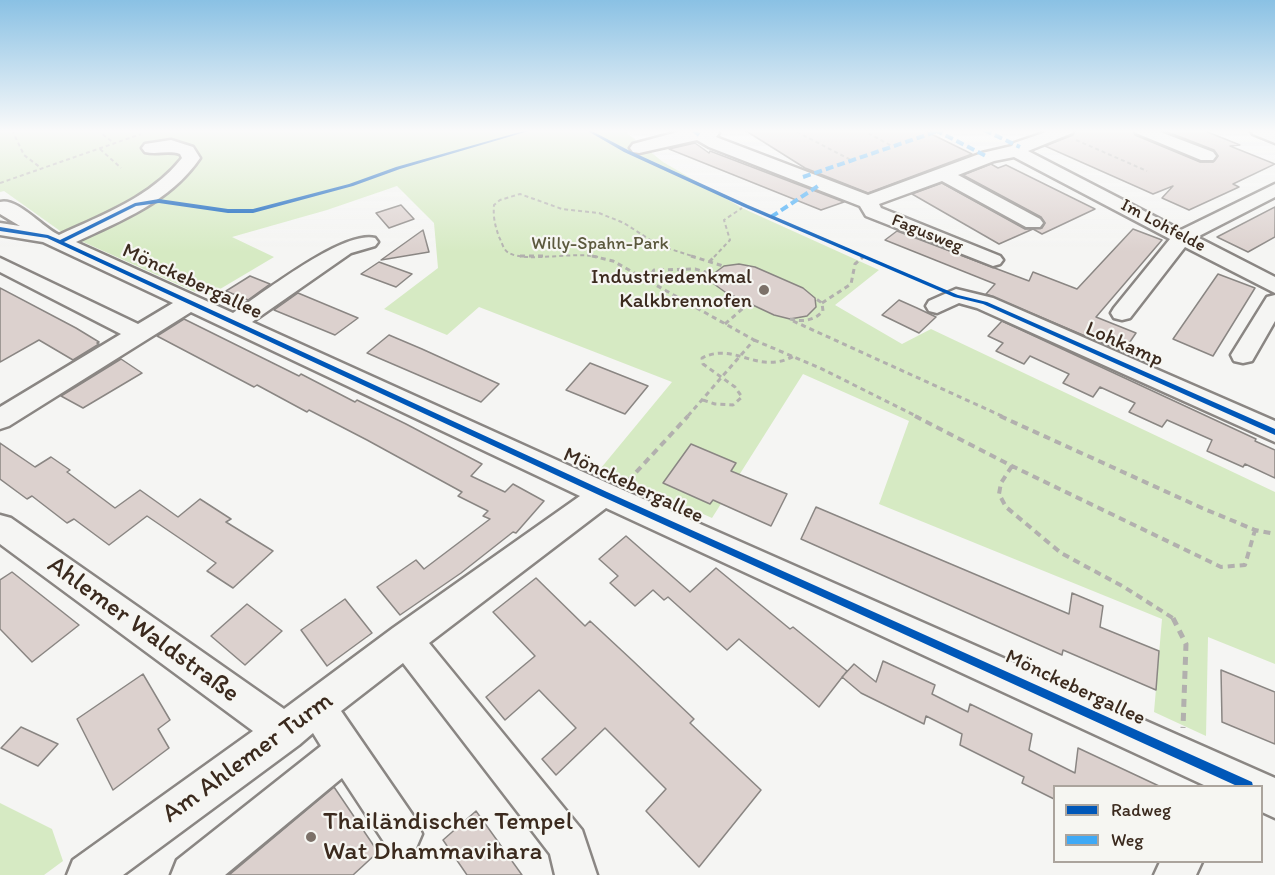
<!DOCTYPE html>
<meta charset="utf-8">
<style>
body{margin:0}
#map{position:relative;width:1275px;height:875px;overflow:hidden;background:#f5f5f3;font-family:Itim,sans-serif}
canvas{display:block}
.legend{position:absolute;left:1053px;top:785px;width:210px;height:78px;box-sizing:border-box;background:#f6f6f2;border:2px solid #aba49d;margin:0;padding:8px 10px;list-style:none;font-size:18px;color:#3b2a1e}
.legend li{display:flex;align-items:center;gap:12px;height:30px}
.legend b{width:30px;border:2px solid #aba49d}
</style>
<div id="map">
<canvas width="1275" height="875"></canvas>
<ul class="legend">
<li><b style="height:8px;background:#0057b8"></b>Radweg</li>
<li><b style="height:8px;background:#3fa9f5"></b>Weg</li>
</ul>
</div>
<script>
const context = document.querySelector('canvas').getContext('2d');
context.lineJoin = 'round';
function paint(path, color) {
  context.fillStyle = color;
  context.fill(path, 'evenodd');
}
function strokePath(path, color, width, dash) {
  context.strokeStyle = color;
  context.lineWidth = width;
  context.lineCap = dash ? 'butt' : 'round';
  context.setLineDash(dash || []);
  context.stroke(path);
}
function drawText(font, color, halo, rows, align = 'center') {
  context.font = font + ' Itim,sans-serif';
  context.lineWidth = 4.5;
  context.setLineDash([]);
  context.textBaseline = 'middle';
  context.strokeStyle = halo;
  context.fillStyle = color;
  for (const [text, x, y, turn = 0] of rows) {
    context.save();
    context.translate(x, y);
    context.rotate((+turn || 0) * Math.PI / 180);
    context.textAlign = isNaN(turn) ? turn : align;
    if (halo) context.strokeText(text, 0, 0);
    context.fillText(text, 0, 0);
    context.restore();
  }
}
paint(new Path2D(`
 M0,130H623L663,162L742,208L879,270L835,305L902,344L931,329L1275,492V664L1208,637L1206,736L1154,712L1162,619L879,504L909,421L803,374L712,518L601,468L672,382L479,307L447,335L384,309L438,268L434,223L397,186L327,210L232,237L274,257L210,295L198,290L195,292L63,233L4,191L0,192Z
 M0,803L52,829L63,861L44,875H0Z`), '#d6eac3');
const building = new Path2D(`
 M743,129H921L972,154L868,193L805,168Z
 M1076,129H1132L1135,135L1200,162H1213L1218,156L1214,150L1160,129H1200L1240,145L1230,146L1275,164L1233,184L1239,187L1189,210L1162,198L1173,186L1153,194L1045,146L1073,135Z
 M695,143L709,153L710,151L844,202L821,210L669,149Z
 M991,164L998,168L1006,165L1095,209L1042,234L1033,229L999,244L912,194L942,183L1025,229L1042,228L1045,223L1041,217L963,175Z
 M401,205L414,219L389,228L376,213Z
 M1275,207V237L1248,252L1217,237Z
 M1133,229L1162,240L1096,317L1136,333L1123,352L986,294L995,284L885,240L897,231L1029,281L1033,272L1077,289Z
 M423,230L429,252L381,260Z
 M379,262L412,274L396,287L361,274Z
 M739,264L755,267L803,288L815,298L816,307L807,316L790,319L774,315L725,292L714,284L713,274L724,266Z
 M1218,274L1255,288L1213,356L1173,339Z
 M250,276L270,284L248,300L226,291Z
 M0,288L76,328L99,342L97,343L99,344L73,360L39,340L0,362Z
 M298,293L358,318L335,335L274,310Z
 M899,300L917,308L936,317L919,333L882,315Z
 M184,319L299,376L301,374L355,402L357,400L406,424L482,464L471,476L505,492L513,484L544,501L516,533L513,532L461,573L400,615L377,587L416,560L424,569L490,519L483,516L488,511L458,496L462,492L367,440L309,410L307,412L257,385L254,387L157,336Z
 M1002,321L1256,439L1255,441L1275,450V478L1245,464L1243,467L1207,451L1212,440L1167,420L1162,427L1129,412L1135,403L1100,387L1093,397L1063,383L1069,374L1030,356L1024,364L996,351L1003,343L988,336Z
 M389,335L422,349L499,384L481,402L367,353Z
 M121,359L142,373L83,408L61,396Z
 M590,363L648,386L625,414L566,390Z
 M0,443L35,467L51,457L70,470L67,472L115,508L140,490L178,517L200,499L231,519L226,522L273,551L233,588L207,571L216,563L147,516L109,545L74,519L67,523L32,496L27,499L0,479Z
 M691,444L736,463L731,471L787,494L771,526L713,500L710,504L663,483Z
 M816,507L1069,614L1072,593L1103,606L1100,627L1159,651L1156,690L1063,650L1062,655L801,539Z
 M626,536L690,592L716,568L790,629L793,627L847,671L819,707L739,639L727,650L668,597L664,600L653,590L635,606L610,583L618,576L599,559Z
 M12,572L79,625L32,662L0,629V580Z
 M536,578L585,626L590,621L633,661L694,719L690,723L761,790L699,867L646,811L666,789L605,728L556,775L542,759L576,728L539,690L505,720L486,697L535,656L493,612Z
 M345,599L372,633L327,666L301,630Z
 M247,604L282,631L245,665L211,636Z
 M883,661L935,685L932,694L968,712L970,704L1032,734L1029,750L1075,773L1078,748L1159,786H1054V799L1022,783L1024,777L960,745L962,734L926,716L924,724L861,693L842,677L854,664L876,682Z
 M1221,670L1275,692V744L1222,722Z
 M143,674L170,720L158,729L169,748L113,790L77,719Z
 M21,727L58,744L38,766L1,748Z
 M334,787L378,852L353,875H229Z
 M476,811L522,875H467L443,840Z`);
paint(building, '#dcd1ce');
strokePath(building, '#8a8683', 1.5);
const minor = new Path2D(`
 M685,130H717L719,133L716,137L721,139L868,195L982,153L1012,146L1014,143L1052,130H1074L1072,133L1028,151L1181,230L1275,184V197L1197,237L1275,277V293L1185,247L1130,318L1122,320L1114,318L1111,313L1114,308L1170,239L1014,157L994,161L958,175L1040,219L1043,223L1040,227H1026L942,181L879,204L881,208L1000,256L1003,260L1000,264L993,266L866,216L860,206L709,147L697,140L639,153L633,152L630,148L633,144Z
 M1134,130H1155L1213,152L1216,156L1213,160H1201L1136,133Z
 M171,140L193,147L200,158C170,202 122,220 76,242L233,313C262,294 343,230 375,238L378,242L375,246L351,253L252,322L614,486L1275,778V818L1262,812V786H1206L606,508L429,643L582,830L597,875H555L550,854L403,663L341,711L416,820L422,834L416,848L402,854L388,848L342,778L225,875H171L177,860L321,746L313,733L299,745L123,875H67L73,860L253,731L0,544V515L11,518L284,709L393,628L580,496L191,312L9,426L0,429V407L121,334L0,272V258L138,324L173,303L43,242L0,235V223L20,226L0,214V202C17,197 43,228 59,235C104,214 151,197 182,158L180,154C168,150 157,155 145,152L142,148L145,144Z
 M956,289L993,298L1275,421V442L977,308L959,303L937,313L929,311L926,306L929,301Z
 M1275,295V321L1252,361L1243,363L1234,361L1231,355L1267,297Z
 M1160,862H1202L1196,875H1154Z`);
const major = new Path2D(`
 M1250,130H1275V143L1253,134Z`);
strokePath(minor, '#8a8683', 5);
strokePath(major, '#8a8683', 5);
strokePath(new Path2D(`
 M12,130L24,155L41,168
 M97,130L114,143
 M783,130L797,132L851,160
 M862,130L892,146
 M1076,140L1147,171
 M100,149L121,168
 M0,183L141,134
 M598,257C573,251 527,263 509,253C503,250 502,242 499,237C495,225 493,218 494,205L500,200L520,194L562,209L599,213L624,223L658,245L695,257
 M714,257L730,240L724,220L742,208`), '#b2b0ae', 2, [4, 3]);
strokePath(new Path2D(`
 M520,256H543
 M592,256L613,261L754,340L687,417
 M691,256L723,266
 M709,262L715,256
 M647,281L654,270L695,269L713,274
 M822,303L851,284L855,264L863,257
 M790,319C803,322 814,321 823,311L822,303L815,298
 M793,321L1004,417
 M725,324L749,303
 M754,340L820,368L918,417
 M703,400L715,404L733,405L742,397L735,387L703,364L702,358C735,341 757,376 794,356`), '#b2b0ae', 3, [5, 4]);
strokePath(new Path2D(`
 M915,416L1012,466L1221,567L1245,565L1255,530
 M1000,416L1202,508L1255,530L1275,534
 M1012,466L1001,483L999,494L1006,507L1061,553L1124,587L1176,620
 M628,481L688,416`), '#b2b0ae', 4, [7, 5]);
strokePath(new Path2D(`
 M1173,618L1186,644L1183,728`), '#b2b0ae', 5, [8, 6]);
paint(minor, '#f5f5f3');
paint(major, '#f5f5f3');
strokePath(new Path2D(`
 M693,130L699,135
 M935,130L988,157
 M984,130L1020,147
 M803,177L941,130
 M771,217L821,184`), '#3fa9f5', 4, [8, 4]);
paint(new Path2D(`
 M527,130H532L400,169L353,186L253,213H228L159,203L136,206L64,242L607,492L1252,782L1253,786H1237L601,496L62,245L47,238L0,231V227L48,235L60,240L135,203L159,199L228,209H253L349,184L396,167Z
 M586,130H590L628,150L748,205L958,295L987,302L1275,429V435L983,304L954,297L744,207L624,152Z`), '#0057b8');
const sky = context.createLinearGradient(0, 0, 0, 252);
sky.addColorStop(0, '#8ac1e4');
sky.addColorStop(0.52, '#fafafa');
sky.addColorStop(1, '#fafafa00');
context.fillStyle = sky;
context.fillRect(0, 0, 1275, 252);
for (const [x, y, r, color] of [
 [764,290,6,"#7c7169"],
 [311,837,6,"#7c7169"]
]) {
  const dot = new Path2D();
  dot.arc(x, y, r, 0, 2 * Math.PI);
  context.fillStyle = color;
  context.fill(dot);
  strokePath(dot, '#f6f6f2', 2);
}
drawText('18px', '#3b2a1e', '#f6f6f2', [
 ["Im Lohfelde",1163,226,28],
 ["Fagusweg",927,234,22]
]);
drawText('18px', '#5b583d', '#f6f6f2', [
 ["Willy-Spahn-Park",600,244]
]);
drawText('21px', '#3b2a1e', '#f6f6f2', [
 ["Industriedenkmal",752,278],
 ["Kalkbrennofen",752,302]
], 'right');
drawText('21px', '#3b2a1e', '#f6f6f2', [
 ["Mönckebergallee",192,282,25],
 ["Lohkamp",1124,345,24],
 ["Mönckebergallee",633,486,25],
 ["Mönckebergallee",1075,688,25]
]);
drawText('26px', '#3b2a1e', '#f6f6f2', [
 ["Ahlemer Waldstraße",143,630,36],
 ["Am Ahlemer Turm",248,758,-36]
]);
drawText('26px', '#3b2a1e', '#f6f6f2', [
 ["Thailändischer Tempel",323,822],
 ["Wat Dhammavihara",323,852]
], 'left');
</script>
